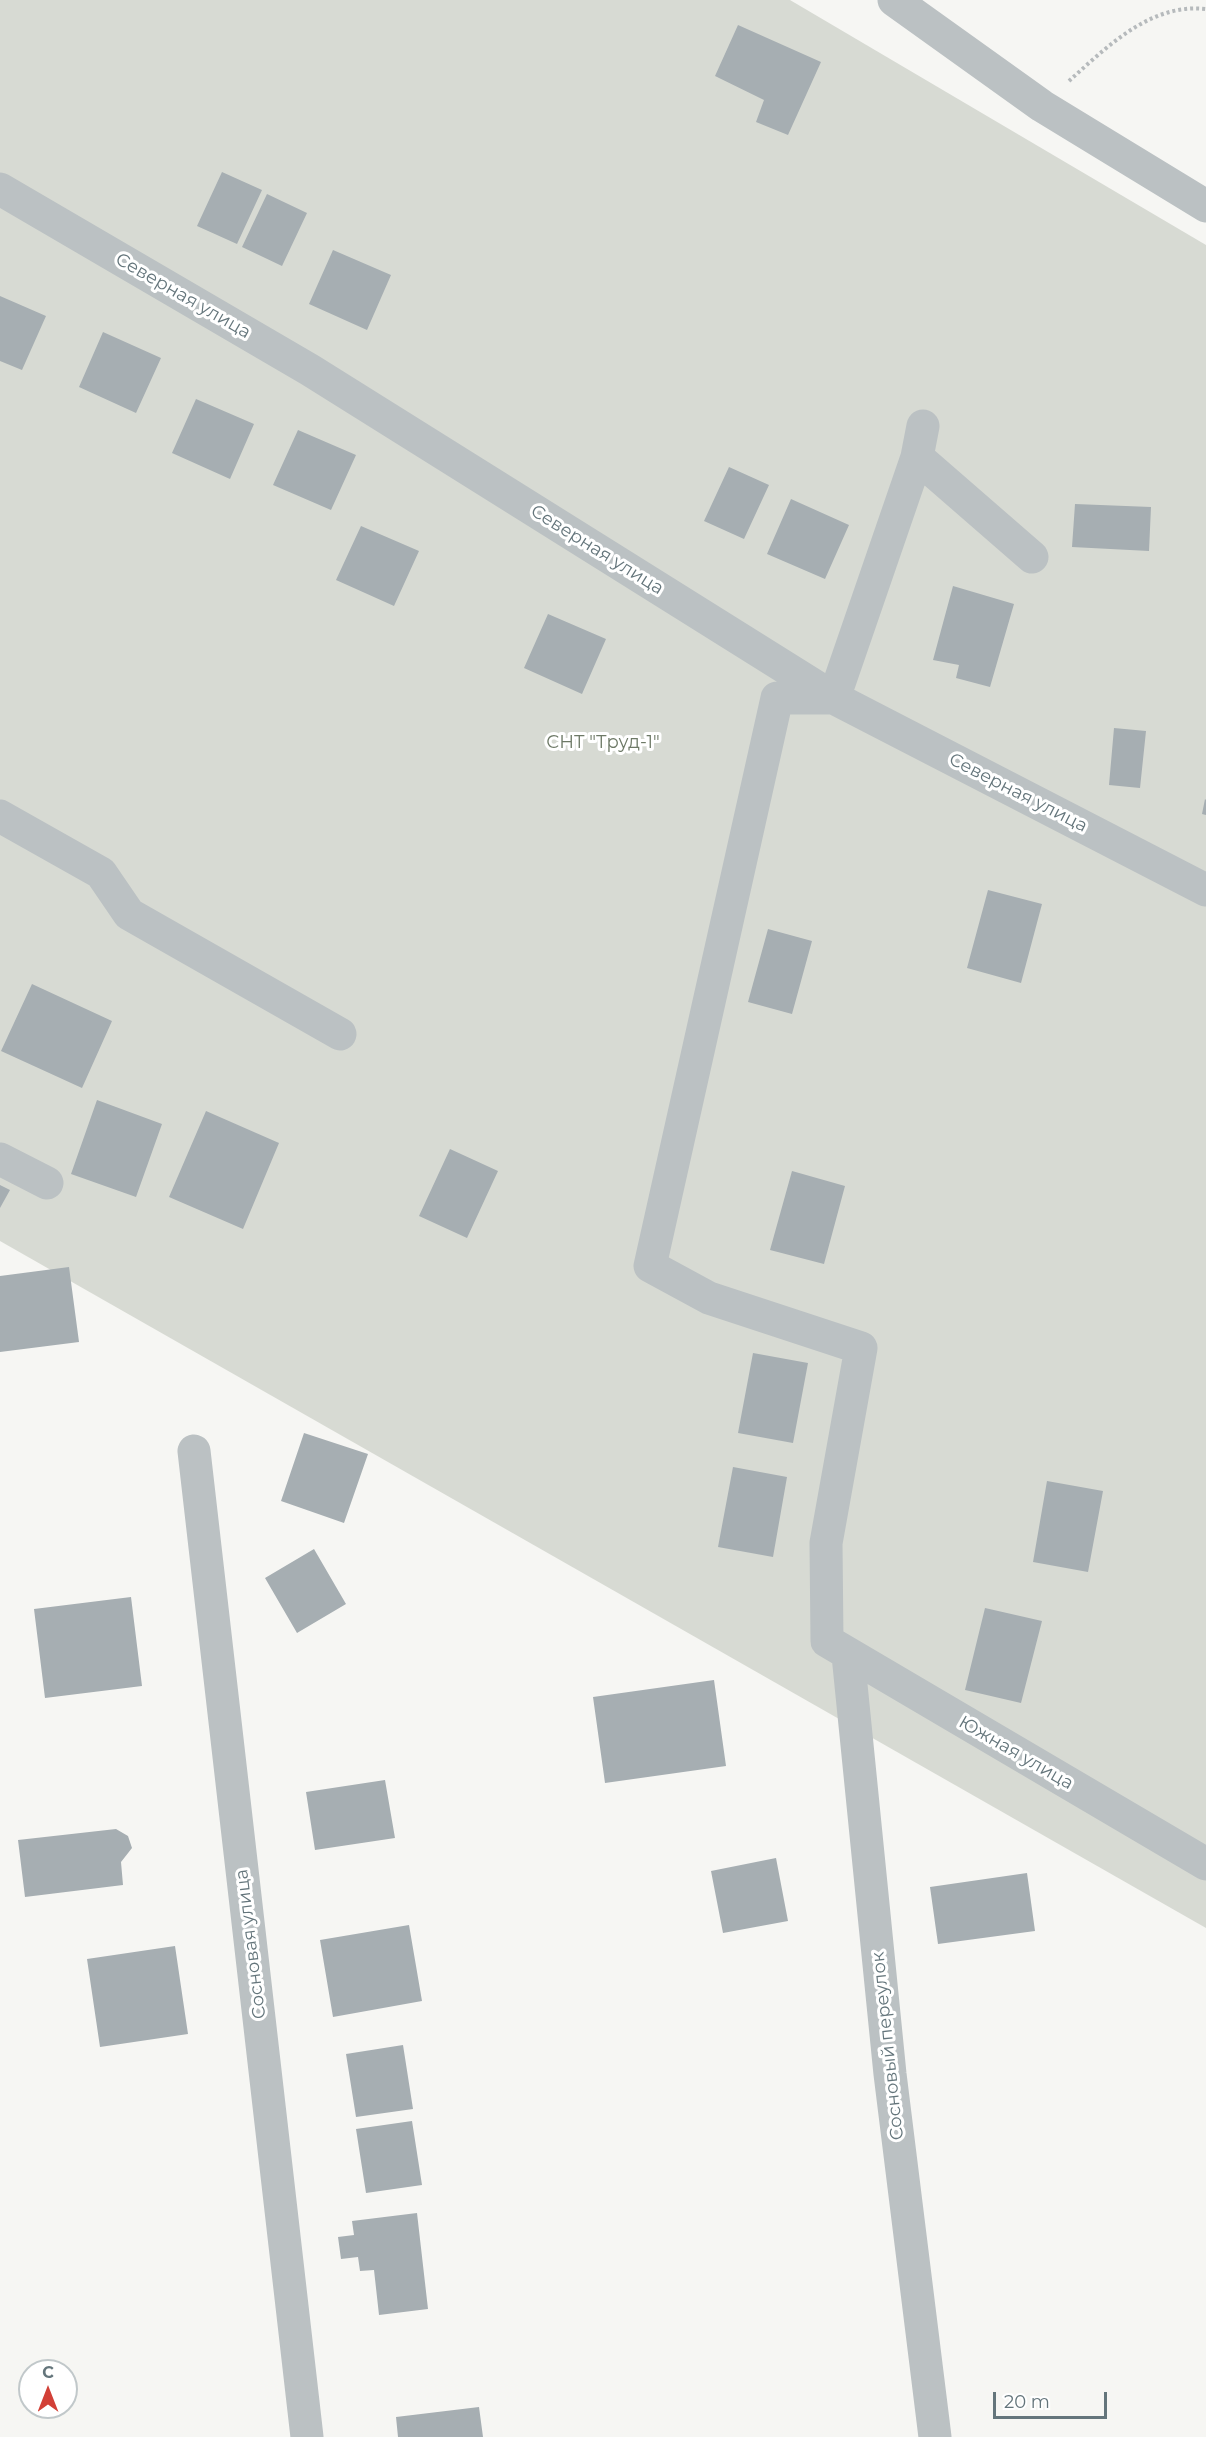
<!DOCTYPE html>
<meta charset="utf-8">
<style>
body{margin:0}
#map{position:relative;width:1206px;height:2437px;overflow:hidden;background:#f6f6f3;font-family:Montserrat,sans-serif}
canvas{display:block}
.north{position:absolute;left:18px;top:2359px;width:60px;height:60px;box-sizing:border-box;background:#fff;border:2px solid #c1c8ca;border-radius:50%;rotate:0deg;font-size:16px;font-weight:700;line-height:24px;text-align:center;color:#64757b}
.north::after{content:'';display:block;margin:auto;width:21px;height:27px;background:#d24037;clip-path:polygon(50% 0,100% 100%,50% 72%,0 100%)}
.scale{position:absolute;left:993px;top:2392px;width:114px;height:27px;box-sizing:border-box;border:3px solid #64757b;border-top:0;padding-left:8px;font-size:18px;line-height:21px;white-space:nowrap;color:#64757b;-webkit-text-stroke:4px #fff;paint-order:stroke}
</style>
<div id="map">
<canvas width="1206" height="2437"></canvas>
<div class="north">С</div>
<div class="scale">20 m</div>
</div>
<script>
const context = document.querySelector('canvas').getContext('2d');
context.lineJoin = 'round';
function paint(path, color) {
  context.fillStyle = color;
  context.fill(path, 'evenodd');
}
function strokePath(path, color, width, dash) {
  context.strokeStyle = color;
  context.lineWidth = width;
  context.lineCap = dash ? 'butt' : 'round';
  context.setLineDash(dash || []);
  context.stroke(path);
}
function drawText(font, color, halo, rows, align = 'center') {
  context.font = font + ' Montserrat,sans-serif';
  context.lineWidth = 6;
  context.setLineDash([]);
  context.textBaseline = 'middle';
  context.strokeStyle = halo;
  context.fillStyle = color;
  for (const [text, x, y, turn = 0] of rows) {
    context.save();
    context.translate(x, y);
    context.rotate((+turn || 0) * Math.PI / 180);
    context.textAlign = isNaN(turn) ? turn : align;
    if (halo) context.strokeText(text, 0, 0);
    context.fillText(text, 0, 0);
    context.restore();
  }
}
paint(new Path2D(`
 M0,0H790L1206,245V1928L0,1241Z`), '#d7dad3');
paint(new Path2D(`
 M738,25L821,62L788,135L756,122L764,100L715,76Z
 M222,172L262,190L237,244L197,226Z
 M267,194L307,213L282,266L242,247Z
 M333,250L391,275L367,330L309,304Z
 M0,296L46,316L22,370L0,361Z
 M103,332L161,358L136,413L79,387Z
 M196,399L254,424L230,479L172,453Z
 M298,430L356,455L331,510L273,485Z
 M729,467L769,485L744,539L704,521Z
 M791,499L849,525L825,579L767,554Z
 M1075,504L1151,507L1149,551L1072,547Z
 M361,526L419,551L394,606L336,580Z
 M953,586L1014,604L990,687L956,678L959,665L933,660Z
 M548,614L606,639L582,694L524,668Z
 M1114,728L1146,731L1140,788L1109,785Z
 M1205,799L1206,800V815L1202,814Z
 M988,890L1042,904L1021,983L967,968Z
 M768,929L812,941L792,1014L748,1002Z
 M32,984L112,1021L82,1088L1,1051Z
 M97,1100L162,1124L136,1197L71,1174Z
 M206,1111L279,1143L243,1229L169,1197Z
 M450,1149L498,1171L467,1238L419,1216Z
 M792,1171L845,1186L824,1264L770,1250Z
 M0,1185L10,1190L0,1208Z
 M69,1267L79,1342L0,1352V1276Z
 M753,1353L808,1363L793,1443L738,1433Z
 M304,1433L368,1454L344,1523L281,1501Z
 M733,1467L787,1477L773,1557L718,1547Z
 M1047,1481L1103,1491L1088,1572L1033,1562Z
 M314,1549L346,1604L297,1633L265,1578Z
 M131,1597L142,1686L45,1698L34,1609Z
 M985,1608L1042,1621L1021,1703L965,1690Z
 M714,1680L726,1766L605,1783L593,1697Z
 M385,1780L395,1838L315,1850L306,1792Z
 M116,1829L128,1836L132,1848L121,1862L123,1885L25,1897L18,1840Z
 M776,1858L788,1921L723,1933L711,1871Z
 M1027,1873L1035,1931L938,1944L930,1887Z
 M409,1925L422,2001L333,2017L320,1940Z
 M175,1946L188,2034L100,2047L87,1959Z
 M403,2045L413,2109L356,2117L346,2054Z
 M412,2121L422,2185L366,2193L356,2129Z
 M417,2213L428,2309L379,2315L374,2270L360,2271L358,2257L341,2259L338,2237L354,2235L352,2221Z
 M479,2407L483,2437H398L396,2417Z`), '#a6aeb2');
strokePath(new Path2D(`
 M1069,81C1107,47 1150,3 1206,9`), '#b6babc', 4, [3, 3]);
strokePath(new Path2D(`
 M894,0L1042,106L1206,206
 M0,189L310,370L834,698L1206,890
 M917,457L923,426
 M1032,557L917,457L834,698H777L650,1266L709,1298L861,1348L826,1543L827,1641L1206,1864
 M0,816L101,873L129,914L340,1034
 M0,1159L47,1183
 M194,1451L307,2437
 M848,1655L890,2074L935,2437`), '#bbc1c3', 33);
drawText('18px', '#64757b', '#fff', [
 ["Северная улица",183,296,30],
 ["Северная улица",597,550,32],
 ["Северная улица",1018,793,27],
 ["Южная улица",1016,1753,30],
 ["Сосновая улица",251,1944,-97],
 ["Сосновый переулок",888,2046,-96]
]);
drawText('18px', '#6d7966', '#fff', [
 ["СНТ \"Труд-1\"",603,743]
]);
</script>
